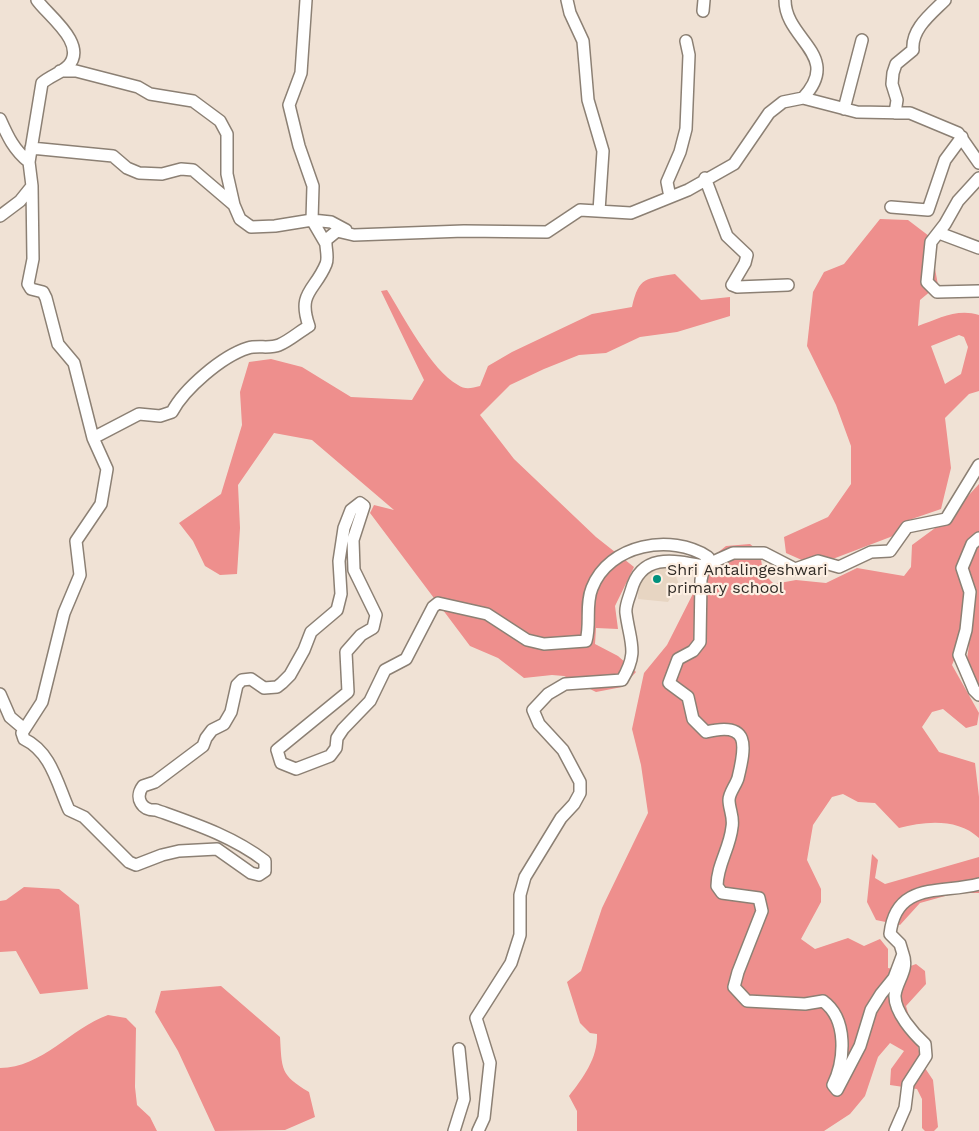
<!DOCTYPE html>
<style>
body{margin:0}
canvas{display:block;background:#f0e2d5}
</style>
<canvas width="979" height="1131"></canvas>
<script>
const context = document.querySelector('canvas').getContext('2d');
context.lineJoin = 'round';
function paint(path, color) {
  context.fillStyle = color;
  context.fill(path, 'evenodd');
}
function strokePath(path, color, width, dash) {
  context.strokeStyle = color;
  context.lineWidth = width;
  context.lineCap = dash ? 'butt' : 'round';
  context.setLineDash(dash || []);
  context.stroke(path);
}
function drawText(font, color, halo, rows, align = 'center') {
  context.font = font + ' "Work Sans",sans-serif';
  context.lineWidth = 4.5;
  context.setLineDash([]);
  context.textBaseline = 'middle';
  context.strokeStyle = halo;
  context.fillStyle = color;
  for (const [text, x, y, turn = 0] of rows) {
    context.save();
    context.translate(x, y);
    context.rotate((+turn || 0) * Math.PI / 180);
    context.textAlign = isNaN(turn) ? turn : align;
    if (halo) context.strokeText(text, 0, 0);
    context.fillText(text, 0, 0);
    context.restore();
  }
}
paint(new Path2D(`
 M670,562L679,584L668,602L638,599V574Z`), '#e7d5c2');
paint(new Path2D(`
 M880,219L908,220L929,236L938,285L920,300L918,326C938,319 957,308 979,315V391L969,394L945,418L951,468L941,509L909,520L893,536L830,560L804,561L786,553L784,537L828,517L851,484V446L836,405L807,346L813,292L824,272L844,264ZM959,335L964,337L968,347L961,374L945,384L931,346Z
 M675,274L701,300L730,297V316L677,332L640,337L606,353L579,355L544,369L510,385L480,415L514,459L596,537L634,567L615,606L618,629L596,628L595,644L618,656L636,672L622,687L596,692L564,676L552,675L524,678L498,658L470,646L370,513L374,505L394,510L312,440L274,433L238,485L240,528L237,574L220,575L205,566L193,541L179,523L221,494L242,425L240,392L249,362L271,359L302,367L351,397L412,400L424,380L381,291L387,290C404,317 431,370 458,385C465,390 472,388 480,386L488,366L512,352L592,314L632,307C639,276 646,279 675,274Z
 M979,484V685L966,666L969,645L959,648L952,665L979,713L977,725L966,728L943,709L932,712L922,727L939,752L975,763L979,797V838C958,818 925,821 899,828L875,803L858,802L843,794L832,797L813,825L807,860L821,889V902L801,939L815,949L848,938L864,946L880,939L888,949V968L900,970L916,964L925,971L926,984L906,1006L923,1065L933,1080L938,1127L934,1131H925L922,1128V1099L917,1089L890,1085L891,1069L904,1051L890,1043L878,1057L865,1096L850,1114L824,1131H577V1111L569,1096C583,1078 598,1058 597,1034L590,1033L580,1023L567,982L581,971L602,908L648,813L641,765L632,729L644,673L667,645L711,558L726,546L750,544L760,552L763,573L774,584L796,580L826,583L857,568L904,576L911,567L912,545L946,520Z
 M872,854L878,860L875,878L885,884L979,857V893H956L920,903L900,925L876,920L867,902Z
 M24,887L59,889L79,905L88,989L40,994L16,951L0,952V901L6,900Z
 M221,986L280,1037C282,1069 280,1075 309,1092L315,1117L285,1130L215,1131L178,1051L155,1012L161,991Z
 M108,1015L126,1018L136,1028L135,1087L137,1105L150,1117L157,1131H0V1068C42,1068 71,1028 108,1015Z`), '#ee8f8d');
const minor = new Path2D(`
 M37,0C46,14 89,44 68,66C61,73 50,76 42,83L29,162L32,186L33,259L28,284L31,289L43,292L46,298L58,344L74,363L93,438L107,469L101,504L76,541L80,575L64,613L42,702L22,733L24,739C51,752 57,783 69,810L84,817L129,862L136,865L162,855L179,851L217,849L251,873L259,875L265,871V861C232,836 195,824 156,810C142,811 134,798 143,786L155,782L203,746L206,738L212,730L224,724L231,712L237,685L242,680L251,679L264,688L277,687L282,683L290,675L304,650L311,632L337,610L341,594L339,561L344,528L351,510L360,503L364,506L353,540L354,570L376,615L373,628L361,635L346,652L348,692L277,750L281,763L296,769L330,756L336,748L337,738L343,729L370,701L385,670L406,659L433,607L438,603L487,614L527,640L544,644L586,641C591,624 585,605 592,588C609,544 671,533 708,557L704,566C673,560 641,553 631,591C629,598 625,606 626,613C630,643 639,652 622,680L565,684L548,694L533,710L539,724L563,750L580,782V793L574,804L561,818L525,877L520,895V935L511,963L476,1018L490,1063L484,1118L478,1131
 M306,0L301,73L289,105L299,146L313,186L312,220L326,244
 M567,0L570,13L583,41L588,100L603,151L599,211
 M785,0C785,40 843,55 803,98
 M703,11L704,0
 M60,71H76L138,87L150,94L193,101L220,121L227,134V174L234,205L240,219L251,227L275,226L312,220L331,222L346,230
 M844,109L862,40
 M895,113L897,100L892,84L893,73L896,64L913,50C911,29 931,14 945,0
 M0,119C8,137 14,150 29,162
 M31,148L113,156L127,168L139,173L162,174L181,169L193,170L234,205
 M705,178L727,236L747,255L745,263L732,285L737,287L788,285
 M979,178L958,201L945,224L931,242L927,282L937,292L979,291
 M670,197L667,182L680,152L686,129L689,55L686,41
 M891,207L928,210L945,160L962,137
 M0,216L20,201L32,186
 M939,233L979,248
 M93,438L139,414L160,416L172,412C184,389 222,356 248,348C258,345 270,349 279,345C289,341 299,332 309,326C297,292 315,291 326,264C329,257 325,247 326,240L337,231L354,235L464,231L547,232L580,210L631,213L688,190L734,164L769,113L783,102L803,98L857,112L910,113L958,133L979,163
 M979,538L972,544L962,568L970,592L966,630L959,655L974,690L979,695
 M0,694L10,717L23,728
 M903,954L900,944L890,934C896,881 941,894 979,884
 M454,1131L464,1099L459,1049
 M895,1131L905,1108L908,1084L926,1056L925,1044C914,1034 894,1012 895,995C897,980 909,970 903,954L894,978L881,994L871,1010L860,1046L837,1090L833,1085C845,1060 848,1019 823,1001L805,1004L747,1001L734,987L738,972L762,911L759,898L722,893L717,886C717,865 730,848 732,827C734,817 729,809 729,800C729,793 736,785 738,778C746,745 750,721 706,732L693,719L688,697L669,683L678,659L693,651L700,642L701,580L704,566L733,553H764L795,569L818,561L839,567L871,552L890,551L907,527L946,519L979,465`);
strokePath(minor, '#8c8074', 14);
strokePath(minor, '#fff', 11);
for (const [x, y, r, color] of [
 [657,579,5,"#00917d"]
]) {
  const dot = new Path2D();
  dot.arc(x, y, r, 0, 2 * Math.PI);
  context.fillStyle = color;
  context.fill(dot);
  strokePath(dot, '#fdefe2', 2);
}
drawText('16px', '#302b26', '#fdefe2', [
 ["Shri Antalingeshwari",667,570],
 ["primary school",667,588]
], 'left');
</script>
